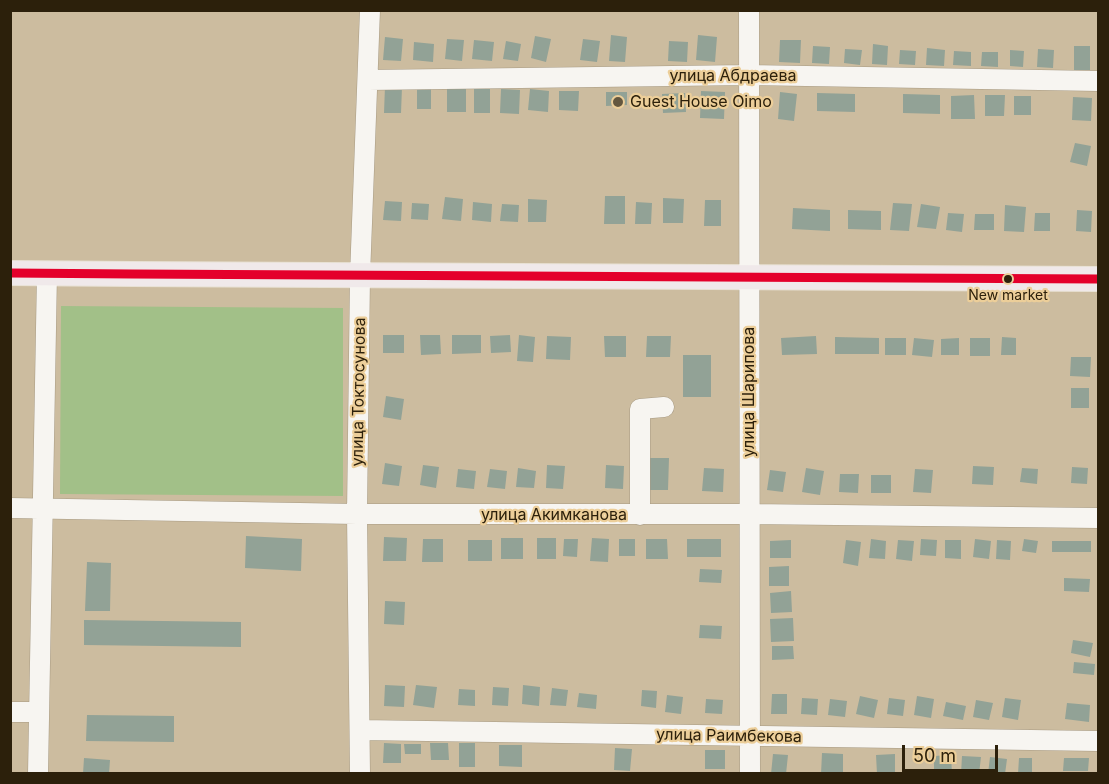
<!DOCTYPE html>
<meta charset="utf-8">
<style>
body{margin:0}
#map{position:relative;width:1109px;height:784px;overflow:hidden;background:#ccbc9f;font-family:Inter,sans-serif}
canvas{display:block}
.frame{position:absolute;inset:0;border:12px solid #2c200b;pointer-events:none}
.scale{position:absolute;left:902px;top:745px;width:96px;height:27px;box-sizing:border-box;border:3px solid #2c200b;border-top:0;padding-left:8px;font-size:18px;line-height:21px;white-space:nowrap;color:#2c200b;-webkit-text-stroke:4px #ecce99;paint-order:stroke}
</style>
<div id="map">
<canvas width="1109" height="784"></canvas>
<div class="frame"></div>
<div class="scale">50 m</div>
</div>
<script>
const context = document.querySelector('canvas').getContext('2d');
context.lineJoin = 'round';
function paint(path, color) {
  context.fillStyle = color;
  context.fill(path, 'evenodd');
}
function strokePath(path, color, width, dash) {
  context.strokeStyle = color;
  context.lineWidth = width;
  context.lineCap = dash ? 'butt' : 'round';
  context.setLineDash(dash || []);
  context.stroke(path);
}
function drawText(font, color, halo, rows, align = 'center') {
  context.font = font + ' Inter,sans-serif';
  context.lineWidth = 4.5;
  context.setLineDash([]);
  context.textBaseline = 'middle';
  context.strokeStyle = halo;
  context.fillStyle = color;
  for (const [text, x, y, turn = 0] of rows) {
    context.save();
    context.translate(x, y);
    context.rotate((+turn || 0) * Math.PI / 180);
    context.textAlign = isNaN(turn) ? turn : align;
    if (halo) context.strokeText(text, 0, 0);
    context.fillText(text, 0, 0);
    context.restore();
  }
}
paint(new Path2D(`
 M61,306L343,308V496L60,494Z`), '#a2c088');
paint(new Path2D(`
 M611,35L627,37L625,62L609,61Z
 M698,35L717,37L715,62L696,60Z
 M535,36L551,39L546,62L531,58Z
 M385,37L403,39L401,61L383,60Z
 M447,39L464,40L462,61L445,59Z
 M583,39L600,41L597,62L580,60Z
 M474,40L494,42L492,61L472,59Z
 M780,40H801L800,63L779,62Z
 M506,41L521,44L518,61L503,59Z
 M669,41L688,42L687,62L668,61Z
 M414,42L434,44L433,62L413,60Z
 M873,44L888,46L887,65L872,64Z
 M813,46L830,47L829,64L812,63Z
 M1074,46H1090V70H1074Z
 M927,48L945,50L944,66L926,65Z
 M845,49L862,50L860,65L844,63Z
 M1038,49L1054,50L1053,68L1037,67Z
 M900,50L916,51L915,65L899,64Z
 M1010,50L1024,51L1023,67L1010,66Z
 M954,51L971,52V66L953,65Z
 M982,52H998V67L981,66Z
 M385,86L402,87L401,113H384Z
 M417,87H431V109H417Z
 M447,88H466V112H447Z
 M474,89H490V113H474Z
 M501,89L520,90L519,114L500,113Z
 M530,89L549,91L548,112L528,110Z
 M559,91H579L578,111L559,110Z
 M701,91L725,92L724,119L700,118Z
 M606,92H627V105L606,106Z
 M780,92L797,94L794,121L778,119Z
 M685,93L686,112L663,113L662,94Z
 M817,93L855,94V112L817,111Z
 M903,94L940,95V114L903,113Z
 M974,95L975,119H951V96Z
 M985,95H1005L1004,116H985Z
 M1014,96H1031V115H1014Z
 M1073,97L1092,98L1091,121L1072,120Z
 M1075,143L1091,146L1087,166L1070,162Z
 M605,196H625V224H604Z
 M445,197L463,199L461,221L442,219Z
 M663,198L684,199L683,223H663Z
 M528,199L547,200L546,222H528Z
 M705,200H721V226H704Z
 M385,201L402,202L401,221L383,220Z
 M473,202L492,204L491,222L472,220Z
 M636,202L652,203L651,224H635Z
 M412,203L429,204L428,220L411,219Z
 M893,203L912,204L909,231L890,230Z
 M502,204L519,205L518,222L500,221Z
 M921,204L940,207L936,229L917,227Z
 M1005,205L1026,207L1024,232L1004,231Z
 M793,208L830,210V231L792,229Z
 M848,210L881,211V230L848,229Z
 M1077,210L1092,211L1091,232L1076,231Z
 M948,213L964,214L962,232L946,230Z
 M1035,213H1050V231H1034Z
 M975,214H994V230H974Z
 M383,335H404V353H383Z
 M420,335H440L441,354L421,355Z
 M452,335H481V353L452,354Z
 M510,335L511,352L491,353L490,336Z
 M519,335L535,337L533,362L517,361Z
 M547,336L571,337L570,360L546,359Z
 M604,336H626V357H605Z
 M647,336H671L670,357H646Z
 M816,336L817,354L782,355L781,338Z
 M835,337L879,338V354H835Z
 M1002,337L1016,338V355H1001Z
 M885,338H906V355H885Z
 M914,338L934,340L932,357L912,355Z
 M959,338V355H941V339Z
 M970,338H990V356H970Z
 M683,355H711V397H683Z
 M1071,357H1091L1090,377L1070,376Z
 M1071,388H1089V408H1071Z
 M386,396L404,399L401,420L383,417Z
 M649,458H669L668,490H649Z
 M385,463L402,466L399,486L382,484Z
 M423,465L439,467L436,488L420,485Z
 M547,465L565,466L563,489L546,488Z
 M606,465L624,466L623,489L605,488Z
 M973,466L994,467L993,485L972,484Z
 M1072,467L1088,468L1087,484L1071,483Z
 M518,468L536,471L534,488L516,487Z
 M704,468L724,469L723,492L702,491Z
 M806,468L824,471L820,495L802,492Z
 M1022,468L1038,469L1037,484L1020,482Z
 M458,469L476,471L474,489L456,487Z
 M490,469L507,471L505,489L487,487Z
 M915,469L933,470L931,493L913,492Z
 M770,470L786,472L783,492L767,490Z
 M840,474H859L858,493L839,492Z
 M871,475H891V493H871Z
 M246,536L302,539L301,571L245,568Z
 M384,537L407,538L406,561H383Z
 M501,538H523V559H501Z
 M537,538H556V559H537Z
 M592,538L609,539L608,562L590,561Z
 M423,539H443V562H422Z
 M564,539H578L577,557L563,556Z
 M619,539H635V556H619Z
 M646,539H667L668,559H646Z
 M687,539H721V557H687Z
 M871,539L886,541L885,559L869,558Z
 M921,539L937,540L936,556L920,555Z
 M975,539L991,541L989,559L973,557Z
 M1024,539L1038,541L1036,553L1022,551Z
 M468,540H492V561H468Z
 M791,540V558H770V541Z
 M846,540L861,542L858,566L843,563Z
 M898,540L914,541L912,561L896,559Z
 M945,540H961V559L945,558Z
 M997,540L1011,541L1010,560L996,559Z
 M1052,541H1091V552H1052Z
 M87,562L111,563L110,611H85Z
 M789,566V586H769V567Z
 M700,569L722,570L721,583L699,582Z
 M1064,578L1090,579L1089,592L1064,591Z
 M791,591L792,612L771,613L770,593Z
 M385,601L405,602L404,625L384,624Z
 M793,618L794,641L771,642L770,619Z
 M84,620L241,622V647L84,645Z
 M700,625L722,626L721,639L699,638Z
 M1073,640L1093,643L1090,657L1071,653Z
 M772,646H793L794,659L772,660Z
 M1074,662L1095,664L1094,675L1073,673Z
 M385,685L405,686L404,707L384,706Z
 M416,685L437,687L434,708L413,705Z
 M523,685L540,687L539,706L522,704Z
 M493,687L509,688L508,706L492,705Z
 M552,688L568,690L566,706L550,705Z
 M459,689L475,690V706L458,705Z
 M642,690L657,691L656,708L641,706Z
 M579,693L597,695L596,709L577,707Z
 M772,694H787V714H771Z
 M667,695L683,697L681,714L665,712Z
 M860,696L878,700L874,718L856,714Z
 M917,696L934,699L931,718L914,715Z
 M802,698L818,699L817,715L801,714Z
 M889,698L905,700L903,716L887,714Z
 M1005,698L1021,700L1018,720L1002,717Z
 M706,699L723,700L722,714L705,713Z
 M830,699L847,701L845,717L828,715Z
 M976,700L993,703L989,720L973,717Z
 M946,702L966,706L963,720L943,716Z
 M1067,703L1090,705L1089,722L1065,719Z
 M87,715L174,716V742L86,741Z
 M384,743L401,744V763H383Z
 M430,743H448L449,760H431Z
 M459,743H475V767H459Z
 M404,744H421V754H405Z
 M499,745H522V767L499,766Z
 M615,748L632,749L630,771L614,770Z
 M705,750H725V769H705Z
 M822,753L843,754V774H821Z
 M773,754L788,755L786,774H771Z
 M895,754V774H877L876,755Z
 M951,755L952,774H934V756Z
 M962,756L981,757L979,774H961Z
 M990,757L1007,759L1005,774H988Z
 M84,758L110,760L109,774H83Z
 M1019,758H1032V774H1018Z
 M1064,758H1089L1088,771H1063Z`), '#92a296');
const minor = new Path2D(`
 M749,10L750,774
 M368,80L748,75L1098,81
 M10,508L357,514H749L1098,518
 M640,515V409L664,407
 M10,712H39
 M360,730L1098,741
 M38,774L47,273
 M360,774L357,514L360,276L370,10`);
const major = new Path2D(`
 M10,273L132,274L1098,279`);
strokePath(minor, '#a79a83', 21);
strokePath(major, '#e8e1d4', 26);
strokePath(minor, '#f7f5f1', 20);
strokePath(major, '#f0e9ea', 24);
strokePath(new Path2D(`
 M10,273L132,274L1098,279`), '#e4002b', 9);
for (const [x, y, r, color] of [
 [618,102,6,"#64573f"],
 [1008,279,5,"#2c200b"]
]) {
  const dot = new Path2D();
  dot.arc(x, y, r, 0, 2 * Math.PI);
  context.fillStyle = color;
  context.fill(dot);
  strokePath(dot, '#ecce99', 2);
}
drawText('14px', '#2c200b', '#ecce99', [
 ["New market",1008,296]
]);
drawText('16px', '#2c200b', '#ecce99', [
 ["улица Абдраева",733,76],
 ["улица Токтосунова",359,392,-89],
 ["улица Шарипова",749,392,-90],
 ["улица Акимканова",554,515],
 ["улица Раимбекова",729,736,1]
]);
drawText('16px', '#2c200b', '#ecce99', [
 ["Guest House Oimo",630,102]
], 'left');
</script>
